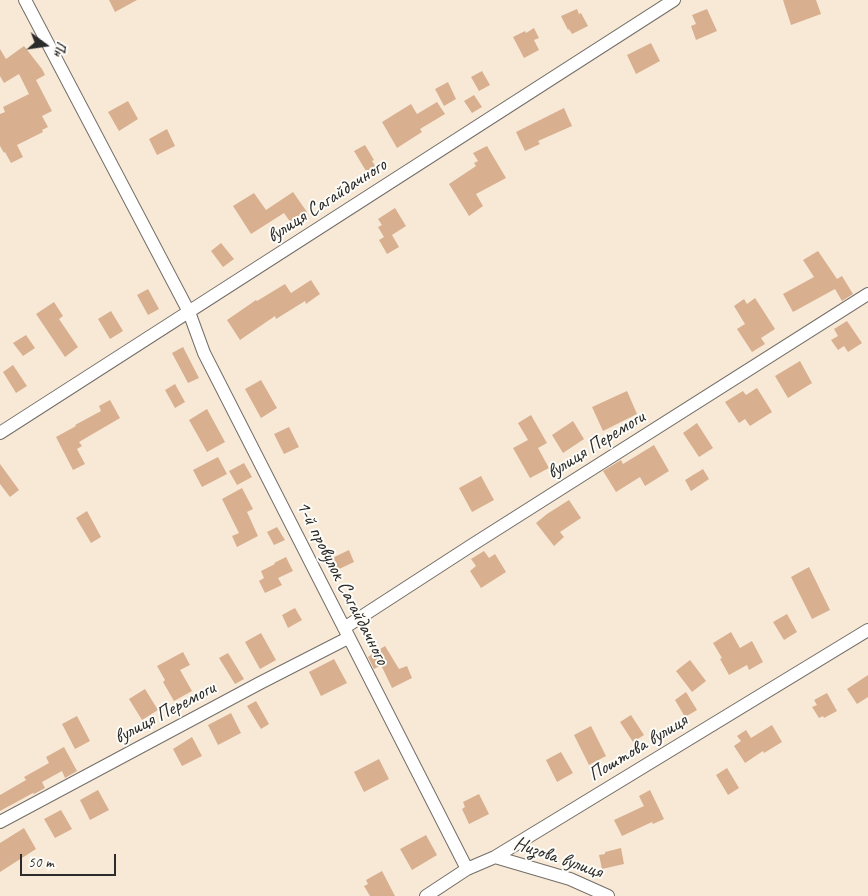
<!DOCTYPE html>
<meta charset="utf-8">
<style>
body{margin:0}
#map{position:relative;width:868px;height:896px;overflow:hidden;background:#f8e9d7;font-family:Caveat,sans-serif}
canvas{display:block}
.north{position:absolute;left:20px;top:20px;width:50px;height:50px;-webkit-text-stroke:4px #fdfcf7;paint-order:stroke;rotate:104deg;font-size:14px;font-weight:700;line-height:20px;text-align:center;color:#2b2b2b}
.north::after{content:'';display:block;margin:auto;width:18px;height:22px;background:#2b2b2b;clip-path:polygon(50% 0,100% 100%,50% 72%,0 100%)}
.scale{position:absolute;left:20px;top:854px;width:96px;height:22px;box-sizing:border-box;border:2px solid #2b2b2b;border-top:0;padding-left:6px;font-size:15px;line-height:18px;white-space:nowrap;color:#2b2b2b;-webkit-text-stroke:4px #fdfcf7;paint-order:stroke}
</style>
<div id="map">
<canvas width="868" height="896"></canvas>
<div class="north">Пн</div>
<div class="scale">50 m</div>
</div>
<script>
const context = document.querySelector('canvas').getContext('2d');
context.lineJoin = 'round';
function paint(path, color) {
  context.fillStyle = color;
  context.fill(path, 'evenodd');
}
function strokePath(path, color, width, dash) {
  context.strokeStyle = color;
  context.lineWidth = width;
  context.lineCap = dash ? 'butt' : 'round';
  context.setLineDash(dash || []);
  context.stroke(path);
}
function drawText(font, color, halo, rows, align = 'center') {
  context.font = font + ' Caveat,sans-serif';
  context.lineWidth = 4;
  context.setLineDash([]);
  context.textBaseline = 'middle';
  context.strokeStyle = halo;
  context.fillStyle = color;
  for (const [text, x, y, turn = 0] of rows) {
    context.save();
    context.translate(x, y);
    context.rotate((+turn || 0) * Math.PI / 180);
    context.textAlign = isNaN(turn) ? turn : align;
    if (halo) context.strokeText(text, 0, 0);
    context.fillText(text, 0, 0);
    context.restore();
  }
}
paint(new Path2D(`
 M109,0H137L115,12Z
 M783,0H816L821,14L791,25Z
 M577,9L579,14L581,13L588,26L572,34L569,29L568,30L561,16Z
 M707,9L717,31L696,40L691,26L696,24L692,15Z
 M534,28L539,38L534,40L539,50L524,58L513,37L525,31L526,33Z
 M651,43L660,61L636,74L627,55Z
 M24,46L42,69L45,75L36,80L52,111L42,116L48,127L42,130L43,132L17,145L23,157L11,163L5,152L4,153L0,146V114L5,112L3,107L29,94L19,74L4,83L0,76V49L6,59Z
 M482,71L490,85L479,91L471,77Z
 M448,82L456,99L444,106L435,89Z
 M474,95L482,107L472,113L464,101Z
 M128,101L138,119L119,131L108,112Z
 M437,102L445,114L420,129L422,132L397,148L382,122L411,104L417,114Z
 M564,108L572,126L538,141L540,144L525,151L516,132Z
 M167,129L175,146L157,155L149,139Z
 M365,145L374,160L372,161L378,170L369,176L354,151Z
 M487,146L506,178L476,194L483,206L469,216L449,184L476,166L474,163L478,161L473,153Z
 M293,192L307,212L291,223L284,213L251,234L233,206L254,193L266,210Z
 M395,208L406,226L392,235L399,247L387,254L379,240L384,237L378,227L382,225L378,219Z
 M221,243L234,259L223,267L211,251Z
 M818,251L837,279L842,276L853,294L842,301L835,289L793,312L783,294L814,277L803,260Z
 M311,280L320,294L306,304L305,301L276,319L275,316L240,340L227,320L256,300L257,301L285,284L291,293Z
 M148,289L159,309L148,315L137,295Z
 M755,298L775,329L761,338L765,344L752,352L737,329L745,324L734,306L744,299L747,304Z
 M54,302L63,316L59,319L78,347L65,357L36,314Z
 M111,311L123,331L110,339L98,319Z
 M847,321L862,343L848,352L844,346L838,350L831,340L838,336L834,329Z
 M26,335L35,348L23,356L13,343Z
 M183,347L199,378L188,383L172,353Z
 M800,361L812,383L788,398L775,376Z
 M13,365L27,386L16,393L3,372Z
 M261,380L277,408L261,418L245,389Z
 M175,384L185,402L175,408L165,390Z
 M757,388L772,412L750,426L745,419L739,423L725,402L743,391L746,395Z
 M627,391L637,414L603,431L592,407Z
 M110,400L120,418L79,442L82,446L77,449L85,464L73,470L56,437L76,426L75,425L101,411L99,406Z
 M207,409L225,442L207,452L189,420Z
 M531,415L547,443L538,448L549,468L530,478L513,448L528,440L518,423Z
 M573,421L584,439L563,453L552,435Z
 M697,423L713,448L699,457L683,433Z
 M289,427L299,447L284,454L274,434Z
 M654,445L669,471L645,486L640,477L616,492L603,471L621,460L623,464Z
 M218,457L227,474L202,487L193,470Z
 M244,463L252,477L237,485L229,471Z
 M0,464L19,490L10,497L0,484Z
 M703,469L709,479L691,491L685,480Z
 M481,476L494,500L472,512L459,488Z
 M242,488L253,509L247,512L258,536L237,547L232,536L239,533L222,499Z
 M569,500L581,518L560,532L564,537L554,546L536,523L547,514Z
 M87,511L101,537L91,543L76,518Z
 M277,527L285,540L274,545L267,532Z
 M349,550L354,562L335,571L330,559Z
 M484,551L489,558L495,554L506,572L481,588L470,571L476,566L471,559Z
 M286,557L293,571L278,578L282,585L265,593L259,581L264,578L261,571L275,564L274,563Z
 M809,567L830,610L812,619L791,577Z
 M295,608L302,620L288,628L282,615Z
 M787,614L797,632L784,640L773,622Z
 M731,632L740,648L752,641L763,662L749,670L747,665L729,675L720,659L722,658L713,643Z
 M261,633L276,660L260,669L245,642Z
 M385,646L399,669L407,666L412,678L392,688L381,665L374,669L368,657Z
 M183,652L190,665L180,670L192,691L174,701L163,682L165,680L157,666Z
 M228,653L244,679L235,684L219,658Z
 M334,659L347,683L321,696L309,672Z
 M690,660L706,681L692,692L676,671Z
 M868,675V697L857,704L847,689Z
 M145,689L158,710L142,720L129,699Z
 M686,692L697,710L685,717L675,700Z
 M827,693L837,711L824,718L823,716L819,718L812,707L817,705L814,700Z
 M256,701L269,724L261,729L247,706Z
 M231,713L241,733L218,745L208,725Z
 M631,715L644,735L633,742L620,722Z
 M77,716L90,741L75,749L62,724Z
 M772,725L782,742L764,753L763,751L745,763L734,746L741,741L737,736L746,730L751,738Z
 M591,726L606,756L589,765L574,735Z
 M192,737L202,756L182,766L173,749Z
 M64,747L77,771L65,778L62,771L42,782L45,788L34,794L33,793L0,811V795L26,780L24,777L49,763L46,757Z
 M561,752L573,773L557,782L546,760Z
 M379,759L389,779L364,792L354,772Z
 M727,768L739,788L728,795L716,775Z
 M98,790L109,810L90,820L80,800Z
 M650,790L664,819L653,824L652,822L622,836L614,820L644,806L639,796Z
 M479,794L489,814L469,824L462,809L465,807L463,802Z
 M61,810L72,829L55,838L44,819Z
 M24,828L36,849L0,872V843Z
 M426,835L437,855L412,870L400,849Z
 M621,848L624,864L602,869L599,855L605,854V852Z
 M382,871L395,896H370L364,886L368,884L366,880Z`), '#d8af8f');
const minor = new Path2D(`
 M25,0L189,312L204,353L467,869
 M0,433L674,0
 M344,628L472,545L868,294
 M0,822L260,683L348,638
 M495,857L570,879L608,896
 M426,896L467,869L495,857L868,630`);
strokePath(minor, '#736e67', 14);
strokePath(minor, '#fff', 12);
drawText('20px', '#2b2b2b', '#fdfcf7', [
 ["вулиця Сагайдачного",327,201,-33],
 ["вулиця Перемоги",596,445,-32],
 ["1-й провулок Сагайдачного",342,583,63],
 ["вулиця Перемоги",165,713,-28],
 ["Поштова вулиця",638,748,-31],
 ["Низова вулиця",558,858,19]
]);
</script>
